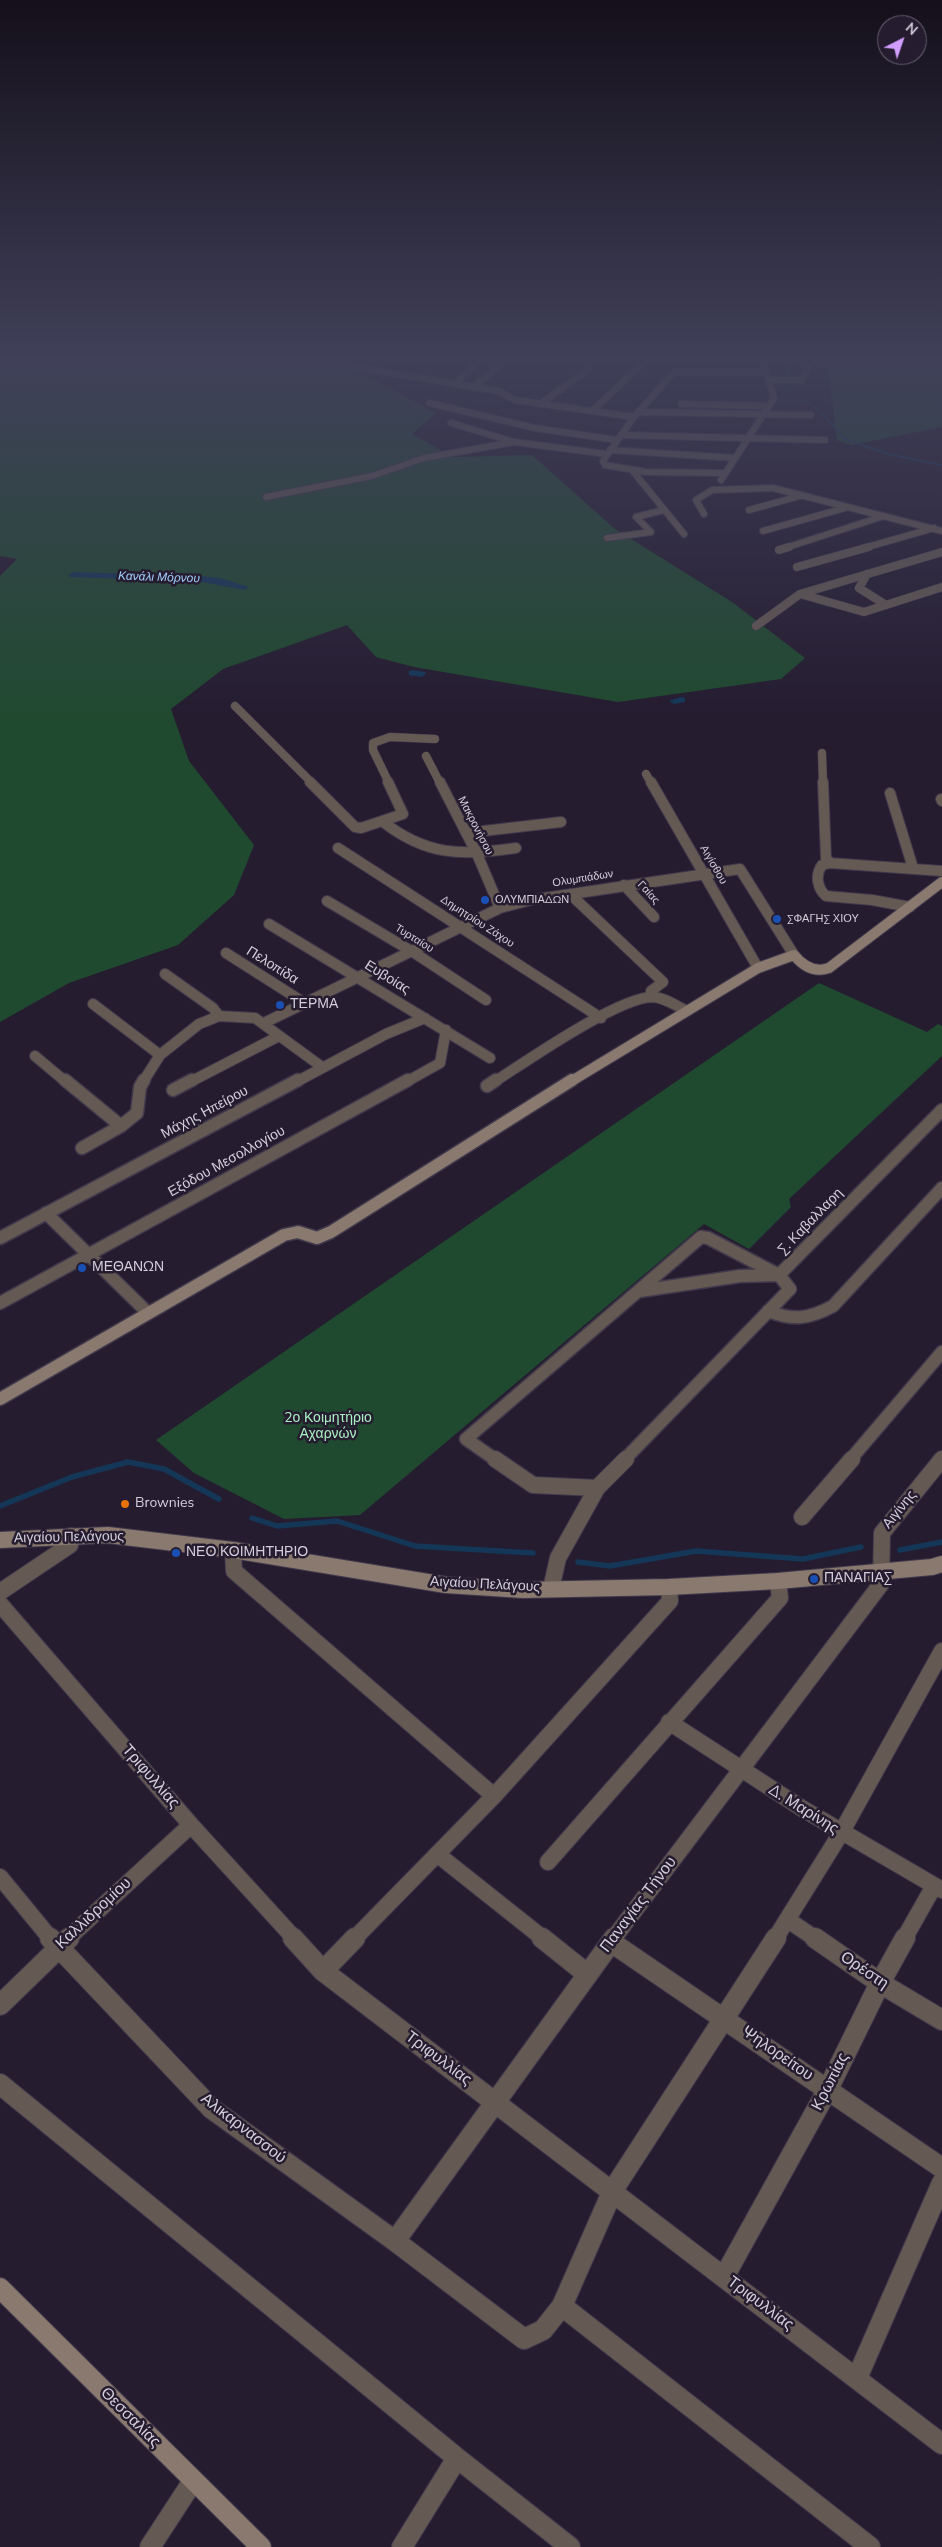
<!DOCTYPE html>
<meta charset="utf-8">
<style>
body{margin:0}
#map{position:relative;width:942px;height:2547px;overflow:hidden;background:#251c30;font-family:"Nunito Sans",sans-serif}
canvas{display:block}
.north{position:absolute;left:877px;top:15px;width:50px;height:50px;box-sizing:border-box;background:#251c30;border:1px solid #6b6475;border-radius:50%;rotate:41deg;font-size:14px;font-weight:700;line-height:20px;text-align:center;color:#d4cfdc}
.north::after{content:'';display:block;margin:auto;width:18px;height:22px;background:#d19dfe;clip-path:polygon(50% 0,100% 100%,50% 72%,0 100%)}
</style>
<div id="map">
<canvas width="942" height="2547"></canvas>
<div class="north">N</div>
</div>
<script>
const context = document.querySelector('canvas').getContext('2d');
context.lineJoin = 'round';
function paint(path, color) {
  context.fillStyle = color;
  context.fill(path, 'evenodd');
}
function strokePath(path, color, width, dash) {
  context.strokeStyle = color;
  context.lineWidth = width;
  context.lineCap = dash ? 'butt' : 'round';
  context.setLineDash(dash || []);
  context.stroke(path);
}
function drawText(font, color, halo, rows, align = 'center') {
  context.font = font + ' "Nunito Sans",sans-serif';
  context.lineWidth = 5;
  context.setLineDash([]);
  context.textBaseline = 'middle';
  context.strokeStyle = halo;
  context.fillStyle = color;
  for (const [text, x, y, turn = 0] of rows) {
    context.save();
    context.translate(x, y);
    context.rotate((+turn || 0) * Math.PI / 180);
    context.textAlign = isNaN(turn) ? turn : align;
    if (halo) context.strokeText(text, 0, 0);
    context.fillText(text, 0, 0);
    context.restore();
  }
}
paint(new Path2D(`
 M0,362H342L436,413L412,434L453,457L532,455L615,529L732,602L805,658L781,679L618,702L414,667L376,657L347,625L223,669L171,709L189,761L254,845L234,895L178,945L69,983L0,1022V576L17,559L0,556Z
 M731,362H942V427L851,445L837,440L828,368L790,364Z
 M819,983L927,1032L938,1024L942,1026V1056L789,1199L791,1207L749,1249L704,1224L360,1515L284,1519L194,1473L156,1440Z`), '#204a30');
strokePath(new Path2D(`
 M788,362V377
 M784,384L791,393L820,410L845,439L888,454L942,465`), '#143757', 2);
strokePath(new Path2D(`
 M0,1506L72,1477L128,1462L164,1469L219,1499
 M252,1518L277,1526L337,1521L415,1546L533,1553
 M900,1550L942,1542
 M578,1562L610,1566L696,1551L803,1559L861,1547`), '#143757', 5.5);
paint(new Path2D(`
 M73,572L202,576L220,578L249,587L244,590L202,582L70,577L68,575Z
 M413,670L425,672L426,674L421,677L409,675V671Z
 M681,697L685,698V702L674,704L669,701Z`), '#143757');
const streetFar5 = new Path2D(`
 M354,367L498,391L515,400L634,417
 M768,380H802L809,368
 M455,384L477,362
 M473,387L499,366
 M429,403L535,428L617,440
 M540,404L589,369
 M681,404L769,406
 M592,411L639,367
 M639,412L811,415
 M451,423L514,442L607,454
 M621,435L825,440
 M610,450L735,458
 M632,470L684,534
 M724,473L646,472L605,465L603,461L634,417L674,372H766
 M721,480L774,398L763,362
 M266,497L372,476L424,458L514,442
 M749,510L800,496
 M704,514L696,500L712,490L773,488L942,531
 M763,531L845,508
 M607,538L651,532L636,517L664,510
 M785,548L884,516
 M864,548L934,528`);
const streetFar4 = new Path2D(`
 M779,550L789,547
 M797,567L869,547
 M867,574L859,588L886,605
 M800,594L864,612L942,587
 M756,626L800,594L942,552
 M235,706L312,783
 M822,753L823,783
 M426,756L440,783
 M646,774L651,783
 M389,783L373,750V743L390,737L435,739`);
const streetFar3 = new Path2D(`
 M310,782L355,827L361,828L403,814L388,782
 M440,782L477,854L500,908
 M651,782L758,968
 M823,782L826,858L830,863L942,871
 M890,793L913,868
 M941,799L942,801
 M382,821C426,856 462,856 516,848
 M466,833L561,822
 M338,848L601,1018
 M830,863L822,865C815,875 817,888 826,896L872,900L910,907
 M624,885L654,917
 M570,894L663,982L651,991V997
 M327,901L413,952L486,1000
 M269,924L490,1058
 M226,953L303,1002
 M165,974L213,1008L219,1016
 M93,1004L160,1055
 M264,1023L500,908L531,900L740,869L794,955
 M35,1056L66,1082
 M143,1082L160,1055L199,1024L219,1016L255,1018L322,1067
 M190,1082L279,1036
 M296,1082L386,1034L425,1018
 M406,1082L440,1063L446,1030
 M494,1082C527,1061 617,998 652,997C664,997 676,1006 687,1011`);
const streetFar2 = new Path2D(`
 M65,1080L121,1126
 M487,1086L496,1080
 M173,1090L192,1080
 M82,1148L121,1126L137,1113L140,1087L144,1080
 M46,1213L148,1313
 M0,1238L298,1080
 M640,1291L740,1276L779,1275L942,1110
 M0,1303L408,1080
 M768,1311C793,1321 809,1319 833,1306L942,1188
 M496,1460L466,1439L701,1237L708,1238L779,1275L790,1289L624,1460
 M850,1460L942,1352
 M941,1460L942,1458`);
const streetFar1 = new Path2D(`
 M495,1459L533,1485L597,1488L626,1459
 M802,1517L852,1459
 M233,1550L234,1571L494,1796
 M551,1589L558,1558L597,1488
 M0,1592L70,1545L71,1536
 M0,1604L191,1825L295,1939
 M669,1722L803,1809L942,1890
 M437,1854L544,1939
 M548,1862L780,1598L778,1581
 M0,1877L51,1939
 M788,1920L816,1939
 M67,1939L191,1825
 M354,1939L494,1796L670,1601L669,1587
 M613,1939L881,1584L882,1533L942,1459
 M775,1939L841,1833L942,1651
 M904,1939L934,1886`);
const street = new Path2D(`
 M50,1938L212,2109L395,2241L524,2339L543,2330L562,2306L613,2190L776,1938
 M293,1938L323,1971L942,2444
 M542,1938L587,1974
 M815,1938L880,1983L942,2020
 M611,1942L942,2168
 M323,1971L355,1938
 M0,2005L69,1938
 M0,2084L457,2458L570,2547
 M395,2241L614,1938
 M724,2277L828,2089L880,1983L905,1938
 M562,2306L870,2547
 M857,2378L942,2183
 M150,2547L193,2481
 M402,2547L457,2458`);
const secondaryFar3 = new Path2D(`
 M570,1082L758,968L794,955C803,966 815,973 829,968L942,882`);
const secondaryFar2 = new Path2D(`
 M0,1399L284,1235L298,1232L317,1238L331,1232L572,1080`);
const secondaryFar1 = new Path2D(`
 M0,1540L108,1535L233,1550L446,1585L523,1590L669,1587L778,1581L932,1567L942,1564`);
const secondary = new Path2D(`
 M0,2288L261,2547`);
strokePath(streetFar5, '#41394c', 8);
strokePath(streetFar4, '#41394c', 9);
strokePath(streetFar3, '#41394c', 12);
strokePath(streetFar2, '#41394c', 15);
strokePath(streetFar1, '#41394c', 18);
strokePath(street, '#41394c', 22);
strokePath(secondaryFar3, '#41394c', 12);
strokePath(secondaryFar2, '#41394c', 15);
strokePath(secondaryFar1, '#41394c', 18);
strokePath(secondary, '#41394c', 22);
strokePath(streetFar5, '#645953', 6);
strokePath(streetFar4, '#645953', 8);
strokePath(streetFar3, '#645953', 10);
strokePath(streetFar2, '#645953', 12);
strokePath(streetFar1, '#645953', 16);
strokePath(street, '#645953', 20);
strokePath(secondaryFar3, '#89796e', 10);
strokePath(secondaryFar2, '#89796e', 12);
strokePath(secondaryFar1, '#89796e', 16);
strokePath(secondary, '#89796e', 20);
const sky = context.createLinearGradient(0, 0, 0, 718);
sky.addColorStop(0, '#140f1a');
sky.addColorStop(0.5, '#404059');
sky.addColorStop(1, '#40405900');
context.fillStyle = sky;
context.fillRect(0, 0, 942, 718);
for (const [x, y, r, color] of [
 [485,900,5,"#1a4fb4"],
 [777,919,5,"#1a4fb4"],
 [280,1005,5,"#1a4fb4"],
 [82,1268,5,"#1a4fb4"],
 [125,1504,5,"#e8710a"],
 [176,1553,5,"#1a4fb4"],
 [814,1579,5,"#1a4fb4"]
]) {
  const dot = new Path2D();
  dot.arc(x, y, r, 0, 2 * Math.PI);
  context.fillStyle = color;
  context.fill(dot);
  strokePath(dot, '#251c30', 2);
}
drawText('11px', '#d4cfdc', '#251c30', [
 ["Μακρονήσου",475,826,63],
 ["Αιγίσθου",713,865,60],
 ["Ολυμπιάδων",583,879,-9],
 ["Γαίας",648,893,47],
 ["Δημητρίου Ζάχου",477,922,33],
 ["Τυρταίου",414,939,32]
]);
drawText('11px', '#d4cfdc', '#251c30', [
 ["ΟΛΥΜΠΙΑΔΩΝ",495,900],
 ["ΣΦΑΓΗΣ ΧΙΟΥ",787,919]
], 'left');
drawText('italic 12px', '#a2cffd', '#251c30', [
 ["Κανάλι Μόρνου",159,578,2]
]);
drawText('14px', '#d4cfdc', '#251c30', [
 ["Πελοπίδα",272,966,32],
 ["Ευβοίας",387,978,32],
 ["Μάχης Ηπείρου",205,1113,-28],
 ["Εξόδου Μεσολλογίου",227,1162,-29],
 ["Σ. Καβαλλαρη",811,1222,-46],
 ["Αιγίνης",900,1510,-51],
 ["Αιγαίου Πελάγους",69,1538,-1],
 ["Αιγαίου Πελάγους",485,1585,3]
]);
drawText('14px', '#d4cfdc', '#251c30', [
 ["ΤΕΡΜΑ",290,1005],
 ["ΜΕΘΑΝΩΝ",92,1268],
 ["Brownies",135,1504],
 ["ΝΕΟ ΚΟΙΜΗΤΗΡΙΟ",186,1553],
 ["ΠΑΝΑΓΙΑΣ",824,1579]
], 'left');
drawText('14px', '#a8f1c0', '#251c30', [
 ["2ο Κοιμητήριο",328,1419],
 ["Αχαρνών",328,1435]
]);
drawText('16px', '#d4cfdc', '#251c30', [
 ["Τριφυλλίας",150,1777,49],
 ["Δ. Μαρίνης",803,1810,32],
 ["Παναγίας Τήνου",639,1905,-53],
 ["Καλλιδρομίου",94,1914,-43],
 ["Ορέστη",864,1971,34],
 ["Ψηλορείτου",777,2054,35],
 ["Τριφυλλίας",438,2059,37],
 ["Κρωπίας",831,2082,-63],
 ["Αλικαρνασσού",243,2129,38],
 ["Τριφυλλίας",760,2304,37],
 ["Θεσσαλίας",130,2418,45]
]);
</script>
